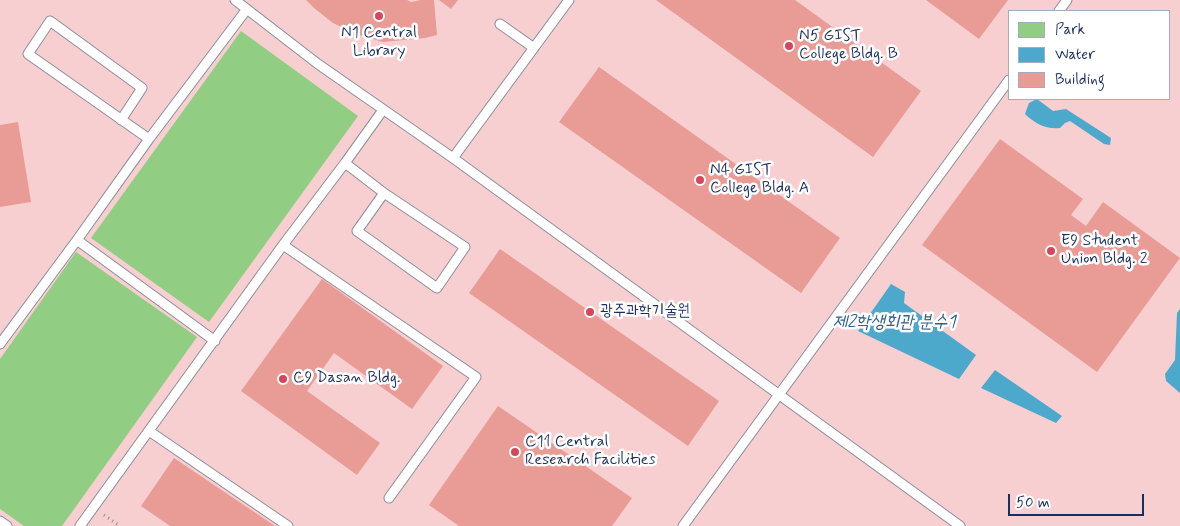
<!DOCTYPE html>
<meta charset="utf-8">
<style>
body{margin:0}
#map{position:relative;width:1180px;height:526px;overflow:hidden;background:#f8ecdb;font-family:Mynerve,sans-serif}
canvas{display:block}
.legend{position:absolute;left:1008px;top:10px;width:162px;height:90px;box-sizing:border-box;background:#fff;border:1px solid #a4acbf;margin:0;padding:6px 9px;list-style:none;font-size:15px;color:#1b2f5e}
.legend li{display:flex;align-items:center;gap:10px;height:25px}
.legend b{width:25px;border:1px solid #a4acbf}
.scale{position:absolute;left:1008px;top:494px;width:136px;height:22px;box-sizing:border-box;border:2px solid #1b2f5e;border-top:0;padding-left:6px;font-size:15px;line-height:18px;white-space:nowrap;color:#1b2f5e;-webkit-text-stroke:4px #fff;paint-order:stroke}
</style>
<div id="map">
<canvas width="1180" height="526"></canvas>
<ul class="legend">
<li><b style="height:14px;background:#91cd82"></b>Park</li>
<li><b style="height:14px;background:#4da9cb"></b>Water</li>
<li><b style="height:14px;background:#e99b96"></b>Building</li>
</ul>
<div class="scale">50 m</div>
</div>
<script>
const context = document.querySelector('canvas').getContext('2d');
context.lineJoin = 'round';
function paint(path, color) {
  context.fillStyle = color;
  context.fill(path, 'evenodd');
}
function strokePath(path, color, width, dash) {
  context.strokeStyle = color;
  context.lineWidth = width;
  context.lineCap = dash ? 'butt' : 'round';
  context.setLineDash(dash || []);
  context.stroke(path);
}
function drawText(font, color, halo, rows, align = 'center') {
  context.font = font + ' Mynerve,"Poor Story",sans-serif';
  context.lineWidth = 5;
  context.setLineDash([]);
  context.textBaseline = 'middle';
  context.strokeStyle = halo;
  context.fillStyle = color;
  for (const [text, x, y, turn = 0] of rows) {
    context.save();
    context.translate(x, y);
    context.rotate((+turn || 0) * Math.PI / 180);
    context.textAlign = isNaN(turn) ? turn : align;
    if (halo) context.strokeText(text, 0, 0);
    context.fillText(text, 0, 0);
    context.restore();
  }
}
paint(new Path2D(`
 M0,0H1180V526H0ZM1009,11H1169V99H1009Z`), '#f7cfd0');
paint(new Path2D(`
 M241,31L358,116L209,322L91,238Z
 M76,252L197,337L62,526H24L0,509V359Z`), '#91cd82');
paint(new Path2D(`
 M1037,99L1053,111L1066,109L1111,138L1110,145L1104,144L1070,121L1065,123L1060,128C1047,130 1034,123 1025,114L1029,103Z
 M891,284L905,292L904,303L976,355L959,379L858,331Z
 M1180,309V393L1166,381L1165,374L1175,360L1177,313Z
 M995,370L1062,416L1056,423L981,388Z`), '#4da9cb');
paint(new Path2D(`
 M306,0H407L411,2L421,0H434L437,35L425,38L383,42L356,34L333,23L314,8Z
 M439,0H458L451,9Z
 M656,0H795L921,91L873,157Z
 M926,0H1008L979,39Z
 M599,67L840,238L801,293L559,122Z
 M18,122L31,202L0,207V125Z
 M1000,139L1083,199L1071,215L1086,226L1103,202L1180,258L1097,372L922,245Z
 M500,249L719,401L688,446L469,293Z
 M322,279L443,366L412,409L334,353L307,391L380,443L357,475L241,391Z
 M498,406L632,498L612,526H459L429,505Z
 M174,458L275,526H170L141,506Z`), '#e99b96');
const lane = new Path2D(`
 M235,0L318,64L453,158L960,526
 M1059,11L1067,0
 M500,24L534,48
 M121,120L142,88L50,21L28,54L149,139
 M453,158L569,0
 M345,163L384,193L465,247L437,288L357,231L384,193
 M77,240L215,341
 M283,245L476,377L389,498
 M0,344L77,240L149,139L247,9
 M149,431L288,526
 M0,521L7,526
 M80,526L283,245L345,163L383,110
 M683,526L1009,80`);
strokePath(lane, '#8a8e9c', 11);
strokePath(new Path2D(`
 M104,515L120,526`), '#8a8e9c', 3, [1, 4]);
strokePath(lane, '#fff', 9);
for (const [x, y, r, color] of [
 [379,16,5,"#d1495b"],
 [789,46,5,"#d1495b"],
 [700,180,5,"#d1495b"],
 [1051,251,5,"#d1495b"],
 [590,312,5,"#d1495b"],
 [283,379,5,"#d1495b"],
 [515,452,5,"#d1495b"]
]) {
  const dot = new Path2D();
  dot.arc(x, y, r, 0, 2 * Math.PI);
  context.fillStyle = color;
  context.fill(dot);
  strokePath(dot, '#fff', 2);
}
drawText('16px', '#1b2f5e', '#fff', [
 ["N1 Central",379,34,"center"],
 ["Library",379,52,"center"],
 ["N5 GIST",799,37],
 ["College Bldg. B",799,55],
 ["N4 GIST",710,171],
 ["College Bldg. A",710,189],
 ["E9 Student",1061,242],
 ["Union Bldg. 2",1061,260],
 ["광주과학기술원",600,312],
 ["C9 Dasan Bldg.",293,379],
 ["C11 Central",525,443],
 ["Research Facilities",525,461]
], 'left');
drawText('italic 18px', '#2f608a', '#fff', [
 ["제2학생회관 분수1",894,323]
]);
</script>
